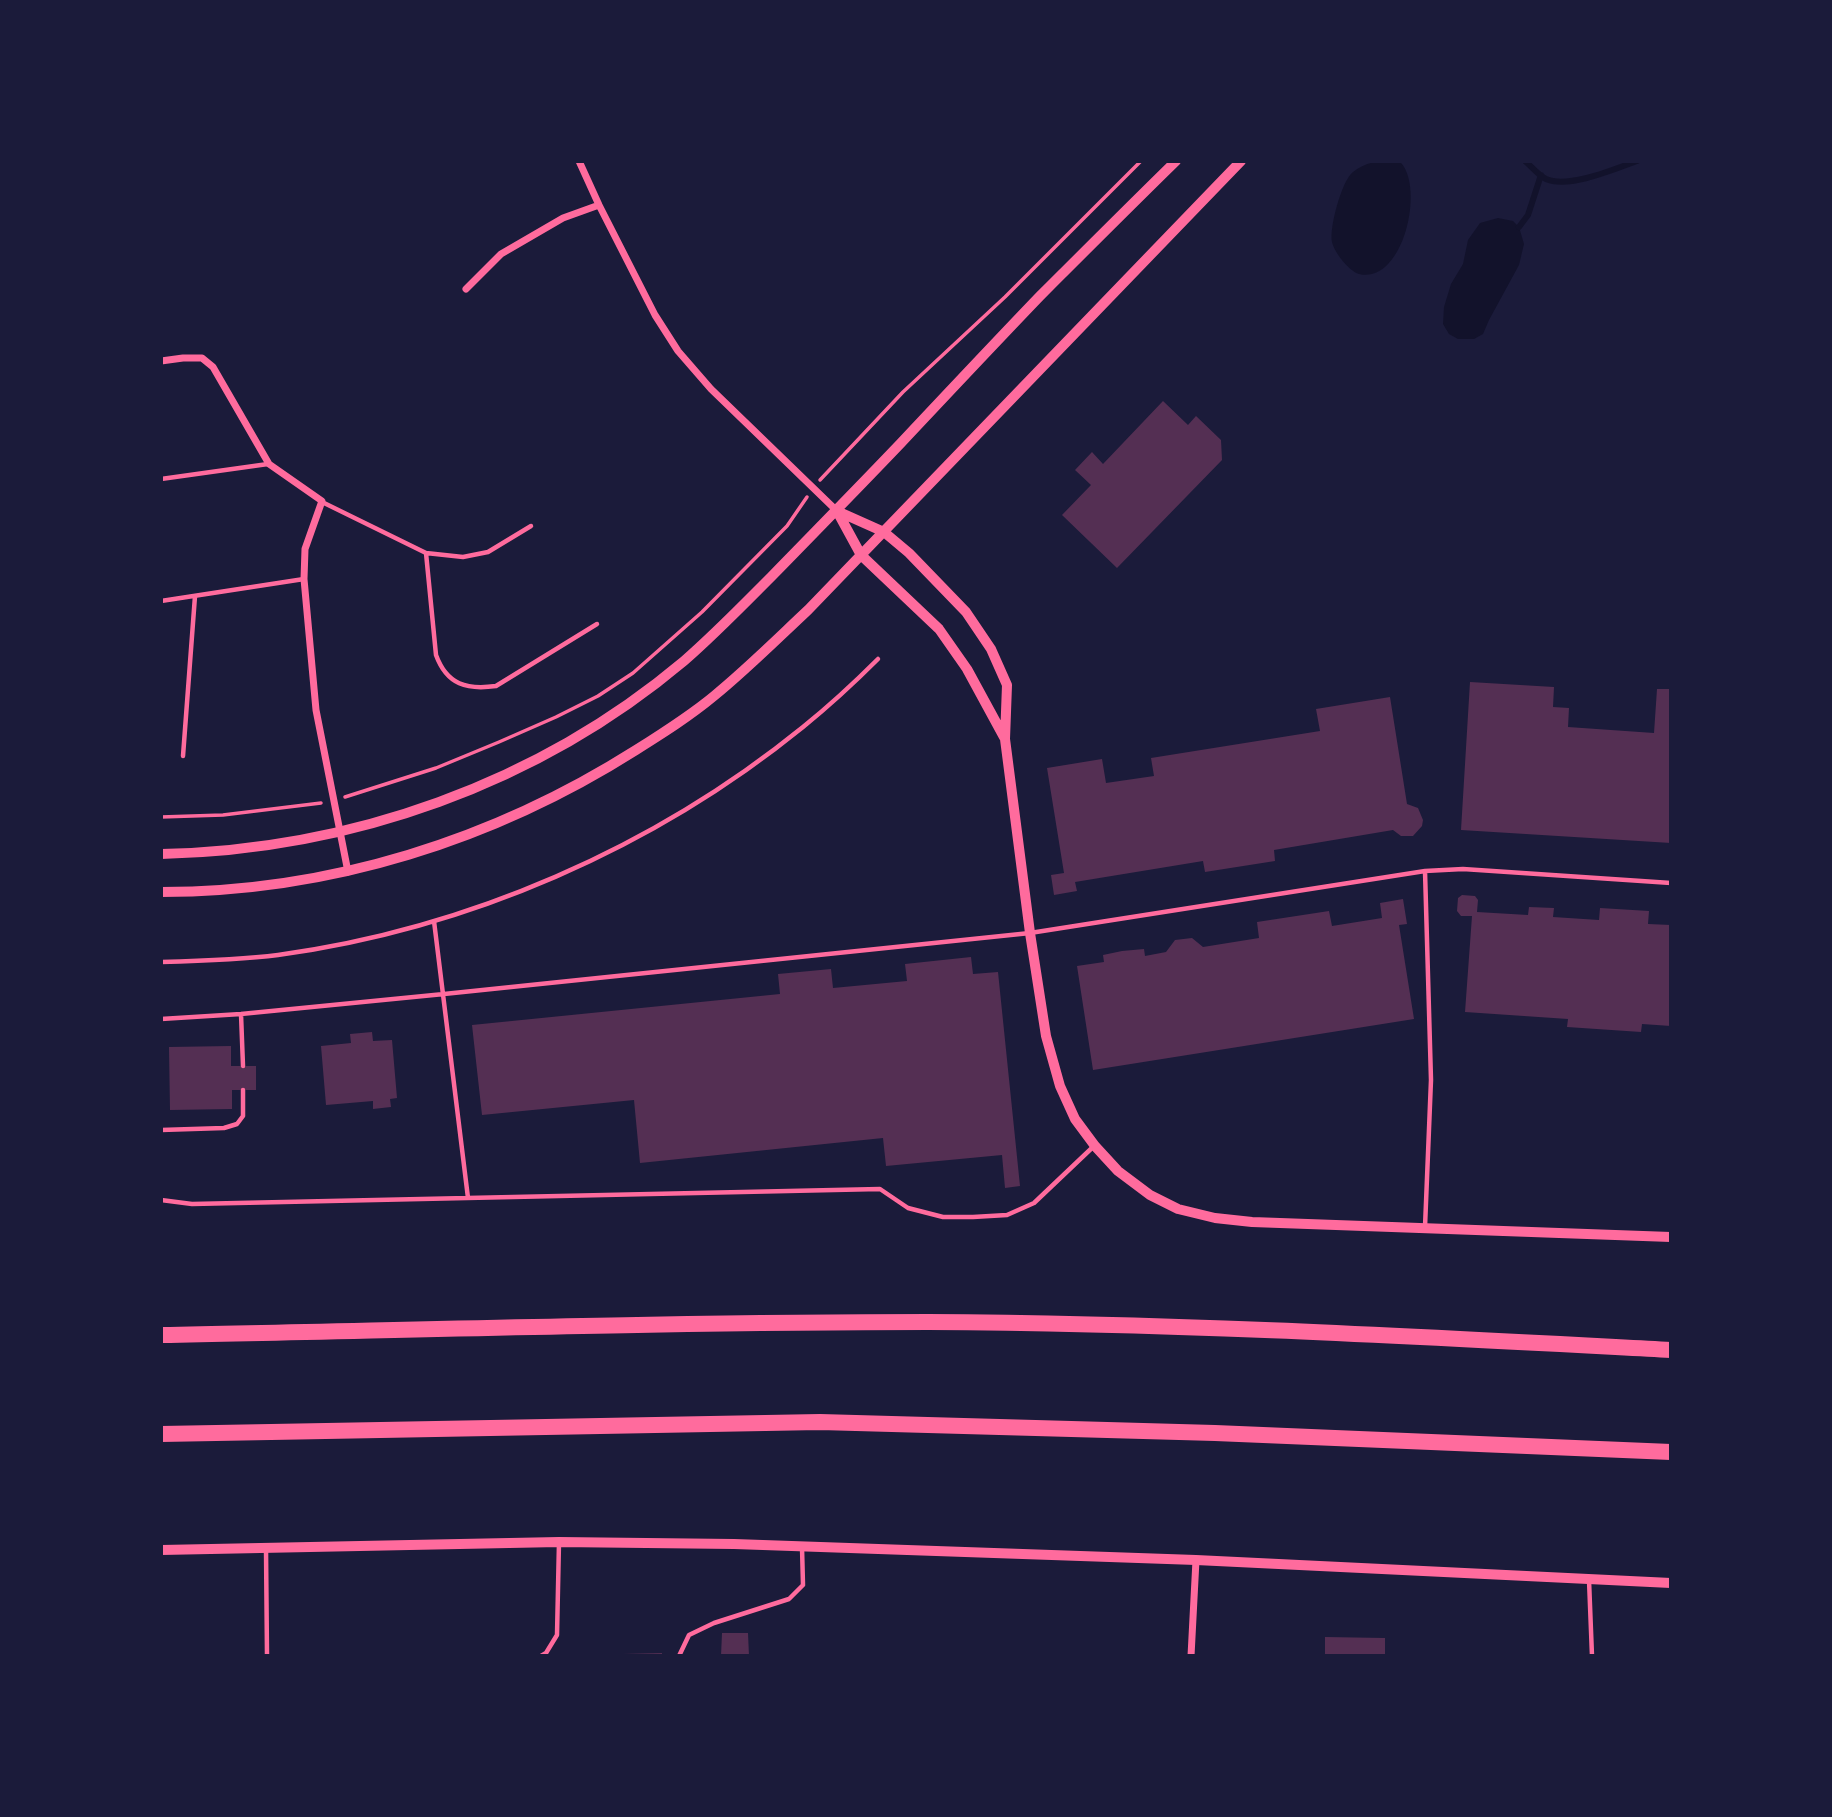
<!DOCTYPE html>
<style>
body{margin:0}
#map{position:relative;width:1832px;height:1817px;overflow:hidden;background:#1b1b3a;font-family:Rubik,sans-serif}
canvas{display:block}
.frame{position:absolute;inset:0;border:163px solid #1b1b3a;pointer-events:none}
</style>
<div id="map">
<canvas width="1832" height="1817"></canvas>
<div class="frame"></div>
</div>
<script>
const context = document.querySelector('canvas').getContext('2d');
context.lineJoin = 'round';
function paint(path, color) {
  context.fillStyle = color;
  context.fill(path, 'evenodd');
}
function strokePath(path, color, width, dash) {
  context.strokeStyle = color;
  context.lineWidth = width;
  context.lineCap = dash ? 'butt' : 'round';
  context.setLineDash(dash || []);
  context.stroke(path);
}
paint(new Path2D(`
 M1399,161C1426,184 1404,285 1359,274C1349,271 1334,252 1332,242C1329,228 1342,180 1353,172C1369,160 1380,161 1399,161Z
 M1498,218L1513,221L1519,227L1524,244L1519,265L1489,320L1483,334L1474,339H1458L1449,334L1443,324L1444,307L1451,284L1463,264L1468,240L1480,223Z`), '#12122b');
strokePath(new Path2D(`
 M1525,161C1532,167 1538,175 1546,179C1568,189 1615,169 1637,161
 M1519,227L1528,215L1541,175`), '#12122b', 6);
paint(new Path2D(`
 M1163,401L1188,425L1196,416L1221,440L1222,460L1117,568L1062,515L1091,485L1075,470L1092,452L1103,464Z
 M1470,682L1554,687L1553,707L1569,708L1568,727L1654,733L1657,689H1671V843L1461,830Z
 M1390,697L1407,804L1418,808L1423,820L1422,826L1413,836H1401L1393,830L1274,850L1275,861L1205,872L1203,861L1075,882L1077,891L1054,895L1051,875L1064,873L1047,768L1102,759L1106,783L1154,776L1151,758L1320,731L1316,709Z
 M1462,895L1475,896L1478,900L1477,912L1528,915L1529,907L1554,908L1553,917L1599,920L1600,908L1649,911L1648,924L1671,925V1026L1642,1024L1641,1032L1567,1027L1568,1019L1465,1012L1472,916H1461L1457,911L1458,898Z
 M1403,899L1407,924L1399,925L1414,1019L1093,1070L1077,966L1104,962L1103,955L1122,951L1144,949L1145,956L1166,952L1175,940L1192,938L1203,947L1259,938L1257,922L1329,911L1332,926L1382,918L1380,903Z
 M971,957L973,974L998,972L1020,1186L1005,1188L1002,1155L886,1166L883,1138L640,1163L634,1100L482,1115L472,1025L780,994L778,974L831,969L833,988L907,981L905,964Z
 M372,1032L373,1041L392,1040L397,1098L390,1099L391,1107L373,1109V1101L326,1105L321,1046L351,1043L350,1034Z
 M231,1046V1066H256V1090H232V1109L170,1110L169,1047Z
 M722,1633H748L749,1656H721Z
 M1325,1637L1385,1638V1656H1325Z
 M662,1653V1656H623V1654Z`), '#542f53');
strokePath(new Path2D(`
 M820,480L903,392L1005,297L1141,161
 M345,797L436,768L499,742L556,717L598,696L633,673L702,612L787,526L807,497
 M161,817L223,815L321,803`), '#ff6b9d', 3.5);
strokePath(new Path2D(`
 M161,479L268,464
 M322,502L426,553L463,557L488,552L531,526
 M426,553L436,655C447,685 467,690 496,686L597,624
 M161,601L304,579
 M183,756L195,596
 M434,921L468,1198
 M161,962C200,961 239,960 278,955C468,929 654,848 803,727C829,706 854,683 878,659
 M241,1014L243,1066
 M161,1019L241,1014L444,994L1030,933L1425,871L1463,869L1671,883
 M161,1130L224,1128L237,1124L243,1116V1090
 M161,1200L192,1204L880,1189L908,1208L943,1217H973L1007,1215L1034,1203L1094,1146
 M1425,1227L1431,1080L1425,871
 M266,1549L267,1656
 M1589,1580L1592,1656
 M541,1656L546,1653L557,1635L559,1542
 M679,1656L689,1635L714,1623L789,1599L803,1585L802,1547`), '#ff6b9d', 4.5);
strokePath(new Path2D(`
 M579,161L599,205L655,315L678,351L711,389L837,511
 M466,289L501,254L563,218L599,205
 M161,361L183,358H202L213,367L269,464L322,501L305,549L304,579L316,710L348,872
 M1191,1656L1196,1560`), '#ff6b9d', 7);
strokePath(new Path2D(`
 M837,511L884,532L909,553L966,612L991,649L1007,685L1005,739L1030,933L1046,1036L1060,1086L1075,1119L1095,1146L1118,1171L1150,1195L1178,1209L1215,1218L1252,1222L1671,1237
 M837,511L861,555L939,629L967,669L1004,737
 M161,854C350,850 538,784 684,661C714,635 742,606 771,577C814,533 857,489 900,444C946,395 993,345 1040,296C1085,251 1130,206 1176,161
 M161,892C330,892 494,840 636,750C663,733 690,716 714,696C747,669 777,639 808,610L1241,161
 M161,1550L559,1542L734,1544L1196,1560L1671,1583`), '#ff6b9d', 10);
strokePath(new Path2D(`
 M161,1335C417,1330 672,1322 928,1322C1176,1323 1423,1337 1671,1350
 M161,1434L820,1422L1215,1433L1671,1452`), '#ff6b9d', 16);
</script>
